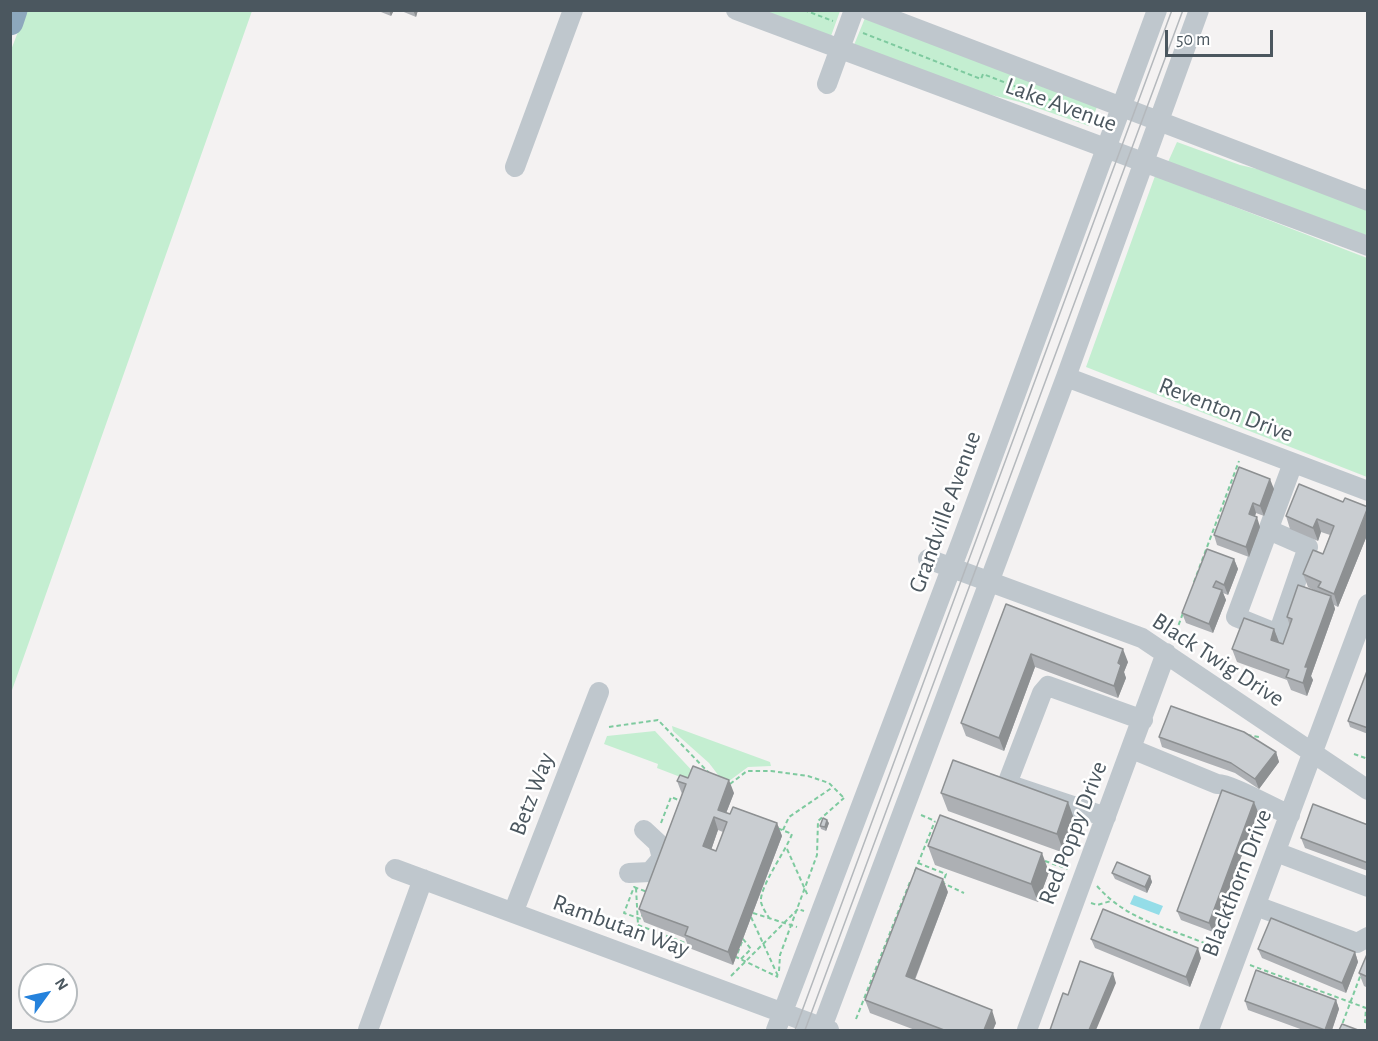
<!DOCTYPE html>
<style>
body{margin:0}
#map{position:relative;width:1378px;height:1041px;overflow:hidden;background:#f4f2f2;font-family:"Alegreya Sans",sans-serif}
canvas{display:block}
.frame{position:absolute;inset:0;border:12px solid #4b575f;pointer-events:none}
.north{position:absolute;left:18px;top:963px;width:60px;height:60px;box-sizing:border-box;background:#fff;border:2px solid #b7bcbf;border-radius:50%;rotate:57deg;font-size:16px;font-weight:700;line-height:24px;text-align:center;color:#4b575f}
.north::after{content:'';display:block;margin:auto;width:21px;height:27px;background:#2582dc;clip-path:polygon(50% 0,100% 100%,50% 72%,0 100%)}
.scale{position:absolute;left:1165px;top:30px;width:108px;height:27px;box-sizing:border-box;border:3px solid #4b575f;border-top:0;padding-left:8px;font-size:18px;line-height:21px;white-space:nowrap;color:#4b575f;-webkit-text-stroke:4px #fff;paint-order:stroke}
</style>
<div id="map">
<canvas width="1378" height="1041"></canvas>
<div class="frame"></div>
<div class="north">N</div>
<div class="scale">50 m</div>
</div>
<script>
const context = document.querySelector('canvas').getContext('2d');
context.lineJoin = 'round';
function paint(path, color) {
  context.fillStyle = color;
  context.fill(path, 'evenodd');
}
function strokePath(path, color, width, dash) {
  context.strokeStyle = color;
  context.lineWidth = width;
  context.lineCap = dash ? 'butt' : 'round';
  context.setLineDash(dash || []);
  context.stroke(path);
}
function drawText(font, color, halo, rows, align = 'center') {
  context.font = font + ' "Alegreya Sans",sans-serif';
  context.lineWidth = 5;
  context.setLineDash([]);
  context.textBaseline = 'middle';
  context.strokeStyle = halo;
  context.fillStyle = color;
  for (const [text, x, y, turn = 0] of rows) {
    context.save();
    context.translate(x, y);
    context.rotate((+turn || 0) * Math.PI / 180);
    context.textAlign = isNaN(turn) ? turn : align;
    if (halo) context.strokeText(text, 0, 0);
    context.fillText(text, 0, 0);
    context.restore();
  }
}
paint(new Path2D(`
 M26,11H252L11,693V50Z
 M756,11H840L831,36Z
 M865,18L1097,107L1089,126L1020,102L967,89L854,45Z
 M1177,142L1240,165L1292,177L1367,205V238L1168,162Z
 M1155,176L1367,258V477L1086,367Z
 M672,726L770,762L771,766L748,767L725,784L709,763L673,731Z
 M655,731L698,777L696,783L657,768L658,764L604,744L607,736Z`), '#c4eed1');
paint(new Path2D(`
 M1134,895L1163,906L1159,915L1130,904Z`), '#94dde8');
strokePath(new Path2D(`
 M804,10L833,21
 M863,33L981,79L983,74L1087,114
 M1015,95L1097,125
 M1194,582L1239,461
 M1176,632L1183,613
 M609,727L658,720L709,773
 M1247,735L1259,737
 M1354,754L1368,759
 M730,784L747,771H771L808,776L829,783L844,798
 M921,815L935,821
 M661,823L671,797L681,801
 M783,830L789,817L833,787
 M787,849L808,896
 M1045,861L1068,869
 M918,863L946,874L943,883L964,893
 M915,871L935,821
 M1097,886C1130,924 1177,929 1220,950
 M634,887L650,893L641,919L624,913Z
 M636,888L639,943
 M1091,903L1097,905L1111,901
 M753,913L797,927
 M751,917L778,976
 M770,919C767,915 762,907 761,902C759,887 786,851 792,834L777,828
 M638,925L688,944
 M741,959L751,949L743,939L736,957L778,977
 M1250,965L1366,1008L1365,1022L1368,1023
 M779,971L780,955L817,855L818,821L844,798
 M731,976L798,909L804,911
 M856,1019L910,882
 M1340,1030L1361,974`), '#7eca9f', 2, [4.5, 3]);
strokePath(new Path2D(`
 M736,10L1368,246
 M868,10L1368,201
 M827,84L854,10
 M515,167L573,10
 M1066,377L1368,491
 M1269,530L1308,547L1278,634L1236,617L1293,463
 M928,559L1142,638L1368,790
 M1132,749L1217,784C1229,783 1275,809 1290,815
 M1106,817L1007,784L1042,693L1048,686L1143,720
 M1276,852L1368,887
 M395,869L829,1030
 M629,873L650,872L662,858L658,843L644,830
 M1256,906L1357,943L1368,937
 M513,913L599,692
 M368,1030L423,879
 M776,1030L962,540L1157,10
 M821,1030L1066,377L1199,10
 M1027,1030L1166,653
 M1209,1030L1368,604`), '#bfc7cd', 20);
strokePath(new Path2D(`
 M10,22L14,10`), '#8da8bd', 27);
strokePath(new Path2D(`
 M795,1030L1172,10
 M805,1030L1183,10`), '#b4b8bc', 1.5);
paint(new Path2D(`
 M376,10H394L391,16Z
 M399,10H418L416,17Z
 M1239,467L1274,489L1264,516L1256,513L1255,516L1260,527L1249,557L1217,545L1214,535Z
 M1343,502L1368,507V533L1338,607L1334,605L1335,609L1311,676L1313,680L1307,696L1291,690L1287,680L1237,662L1232,649L1274,629L1279,643L1283,644L1290,626L1287,617L1320,593L1308,587L1303,574L1323,554L1330,535L1321,532L1318,541L1290,529L1286,516Z
 M1234,559L1238,569L1228,595L1223,593L1226,600L1213,633L1186,623L1182,613Z
 M1006,604L1128,662L1124,672L1126,678L1118,698L1035,667L1004,751L966,736L961,723Z
 M1368,671V734L1350,727L1348,721Z
 M1159,737L1276,752L1279,762L1259,789L1235,773L1162,747Z
 M677,781L734,793L726,813L777,823L782,836L733,965L689,948L685,938L644,922L639,909L682,794ZM718,830L723,832L716,851L711,850Z
 M941,793L1075,821L1064,853L948,811Z
 M1258,812L1213,932L1181,920L1177,911Z
 M829,823L826,831L821,829L820,826Z
 M1368,825V871L1305,848L1301,838Z
 M928,846L1049,872L1038,902L935,865Z
 M1112,873L1150,876L1152,882L1147,893L1115,879Z
 M948,892L915,980L996,1023L993,1030H915L870,1013L865,1000Z
 M1091,939L1201,958L1190,987L1095,948Z
 M1258,949L1355,952L1358,962L1346,993L1262,958Z
 M1368,952V988L1364,986L1359,973Z
 M1336,1000L1339,1009L1332,1030H1303L1248,1010L1245,1001Z`), '#adb0b4');
paint(new Path2D(`
 M389,10H394L391,16Z
 M413,10H418L416,17Z
 M1270,479L1274,489L1264,516L1260,506Z
 M1253,503L1256,513L1252,524L1249,514Z
 M1368,508V533L1338,607L1334,594Z
 M1257,517L1260,527L1249,557L1246,547Z
 M1317,519L1321,532L1318,541L1313,528Z
 M1234,559L1238,569L1228,595L1224,585Z
 M1222,590L1226,600L1213,633L1209,624Z
 M1331,596L1335,609L1311,676L1313,680L1307,696L1303,683L1305,667Z
 M1274,629L1279,642L1275,653L1271,640Z
 M1123,649L1128,662L1124,672L1126,678L1118,698L1114,686L1118,663Z
 M1031,654L1035,667L1004,751L999,738Z
 M1276,752L1279,762L1259,789L1255,779Z
 M729,780L734,793L723,821L718,810Z
 M1068,802L1075,821L1064,853L1057,834Z
 M1254,802L1258,812L1213,932L1209,923Z
 M714,817L718,830L708,859L703,846Z
 M827,820L829,823L826,831L825,827Z
 M777,823L782,836L733,965L728,952Z
 M1042,853L1049,872L1038,902L1031,884Z
 M1150,876L1152,882L1147,893L1145,887Z
 M943,879L948,892L911,989L906,976Z
 M1198,948L1201,958L1190,987L1186,977Z
 M1355,952L1358,962L1346,993L1342,983Z
 M1113,973L1116,983L1096,1030H1089Z
 M1336,1000L1339,1009L1332,1030H1325Z
 M992,1010L996,1023L993,1030H984Z`), '#8d9092');
const building = new Path2D(`
 M1239,467L1270,479L1260,506L1253,503L1249,514L1257,517L1246,547L1214,535Z
 M1299,484L1343,502L1345,498L1368,507L1334,594L1318,587L1321,582L1303,574L1313,550L1323,554L1334,526L1317,519L1313,528L1286,516Z
 M1207,549L1234,559L1224,585L1216,581L1213,587L1222,590L1209,624L1182,613Z
 M1298,585L1331,596L1305,667H1308L1303,683L1286,677L1289,670L1232,649L1244,618L1274,629L1271,640L1283,644L1292,619L1287,617Z
 M1006,604L1123,649L1118,663L1121,665L1114,686L1031,654L999,738L961,723Z
 M1367,671H1368V728L1348,721Z
 M1171,706L1244,732L1276,752L1255,779L1231,763L1159,737Z
 M953,760L1068,802L1057,834L941,793Z
 M693,766L729,780L718,810L730,814L733,807L777,823L728,952L685,935L688,927L639,909L686,784L677,781L680,775L688,778ZM714,817L727,822L716,851L703,846Z
 M1222,790L1254,802L1209,923L1177,911Z
 M1313,804L1368,825V863L1301,838Z
 M940,815L1042,853L1031,884L928,846Z
 M823,818L827,820L825,827L820,826Z
 M1117,862L1150,876L1145,887L1112,873Z
 M916,868L943,879L906,976L992,1010L984,1030H944L865,1000Z
 M1103,909L1198,948L1186,977L1091,939Z
 M1271,918L1355,952L1342,983L1258,949Z
 M1368,952V977L1359,973Z
 M1080,961L1113,973L1089,1030H1050L1063,993L1068,995Z
 M1256,970L1336,1000L1325,1030L1245,1001Z
 M1342,1024L1358,1030H1339Z`);
paint(building, '#c9cdd1');
strokePath(building, '#8d9092', 1.5);
drawText('24px', '#4b575f', '#fff', [
 ["Lake Avenue",1061,105,20],
 ["Reventon Drive",1226,410,21],
 ["Grandville Avenue",945,512,-70],
 ["Black Twig Drive",1218,660,33],
 ["Betz Way",532,794,-69],
 ["Red Poppy Drive",1073,833,-69],
 ["Blackthorn Drive",1237,883,-69],
 ["Rambutan Way",621,926,20]
]);
</script>
